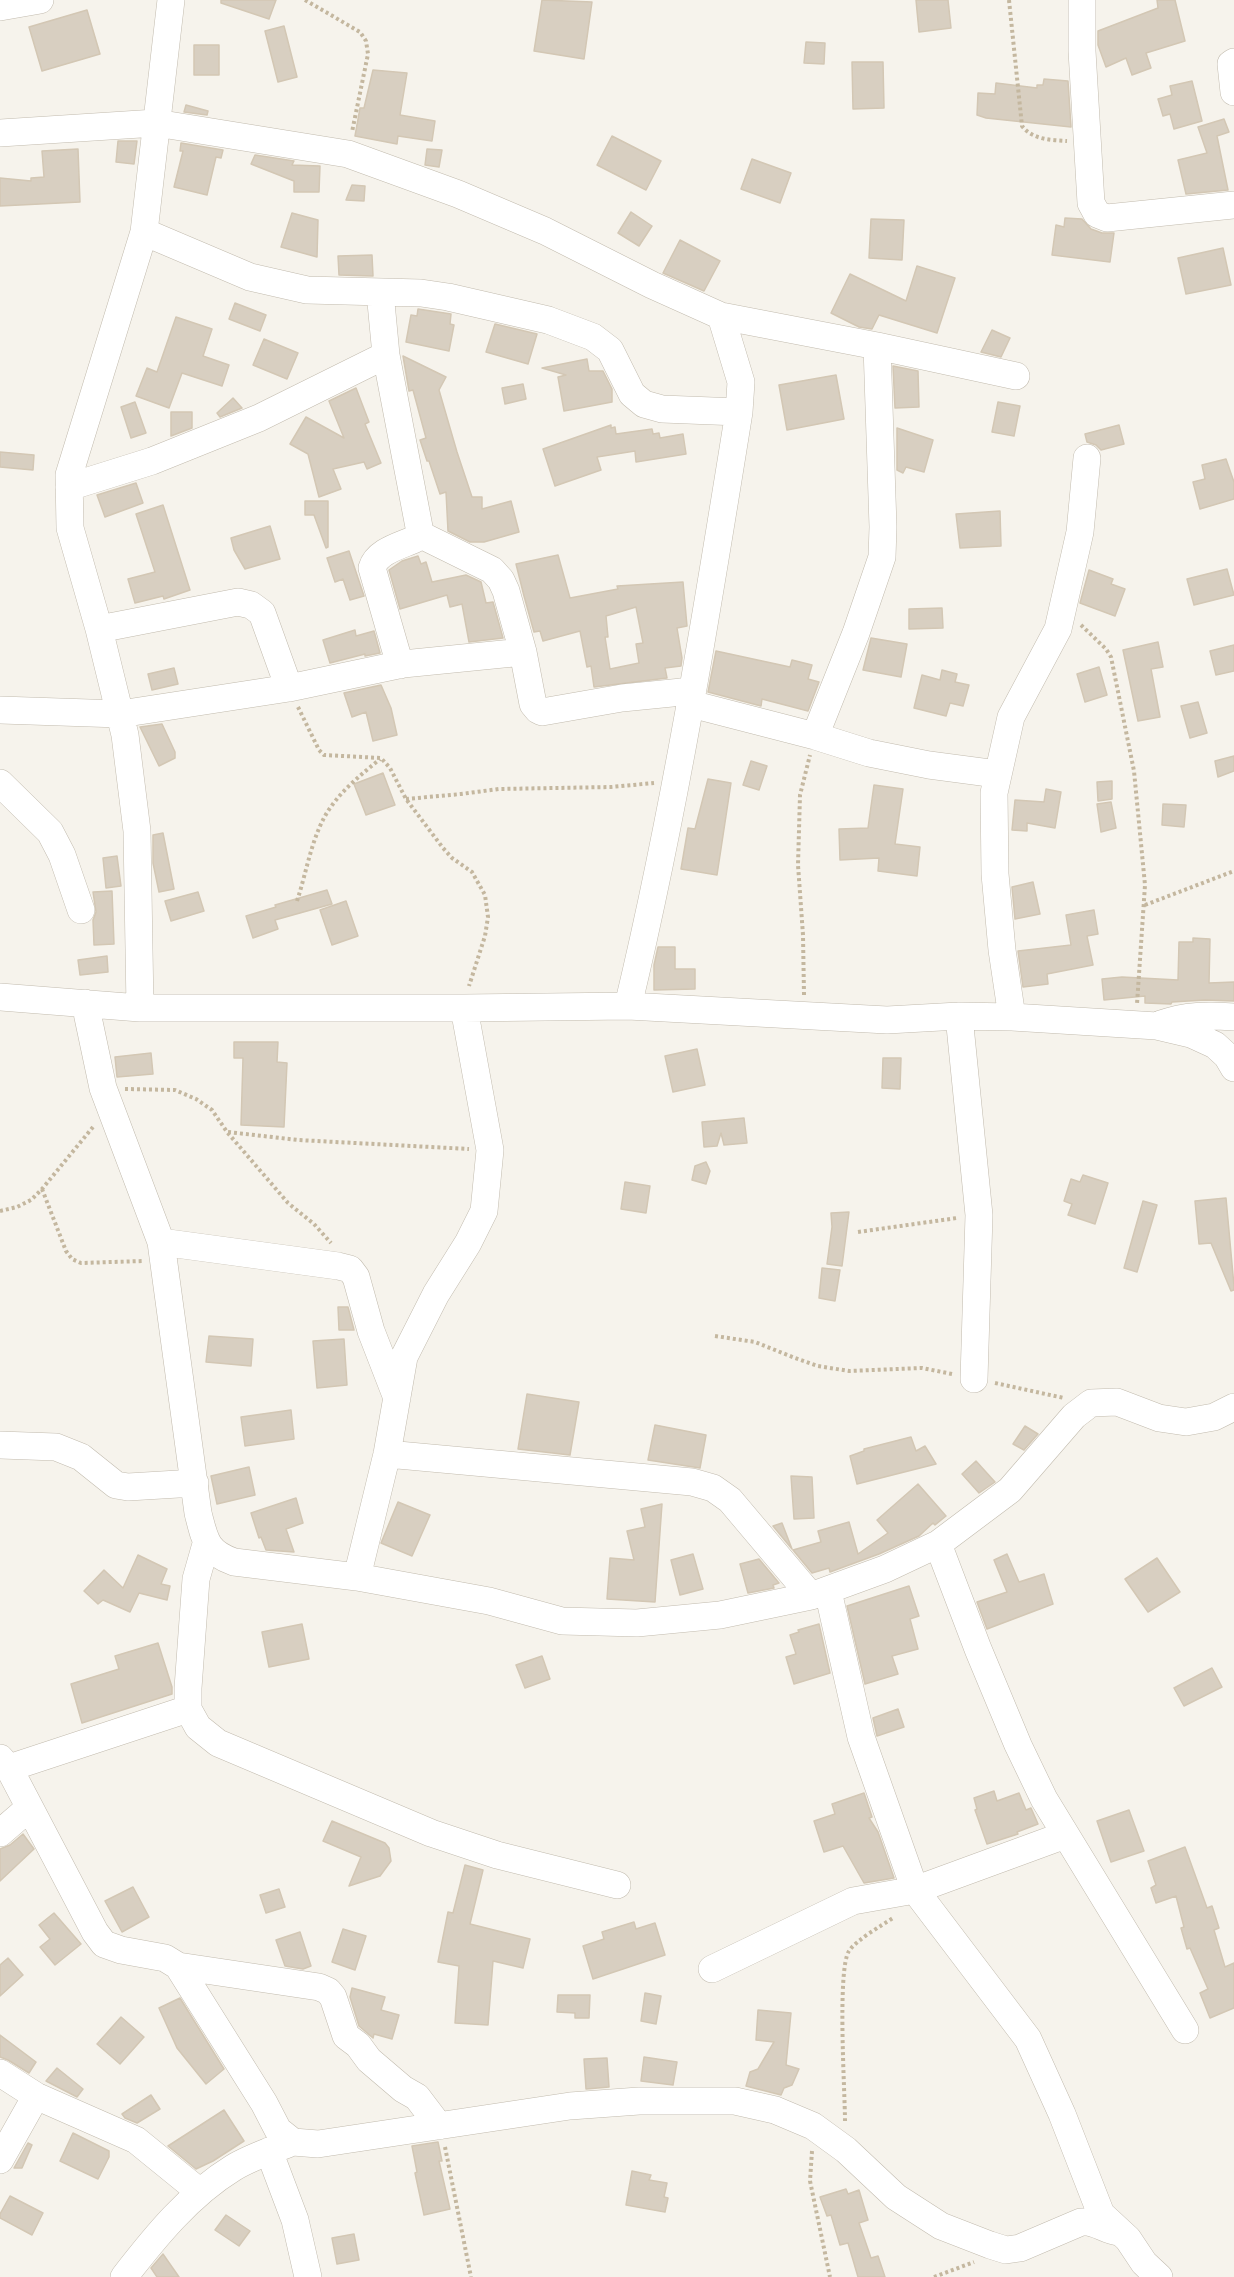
<!DOCTYPE html>
<style>
body{margin:0}
canvas{display:block;background:#f6f3ec}
</style>
<canvas width="1234" height="2277"></canvas>
<script>
const context = document.querySelector('canvas').getContext('2d');
context.lineJoin = 'round';
function paint(path, color) {
  context.fillStyle = color;
  context.fill(path, 'evenodd');
}
function strokePath(path, color, width, dash) {
  context.strokeStyle = color;
  context.lineWidth = width;
  context.lineCap = dash ? 'butt' : 'round';
  context.setLineDash(dash || []);
  context.stroke(path);
}
const building = new Path2D(`
 M221,0H276L269,19L221,3Z
 M542,0L592,2L584,59L534,51Z
 M916,0H948L951,28L919,32Z
 M1157,0H1175L1185,41L1146,53L1151,68L1132,75L1126,58L1106,67L1098,45V31L1158,8Z
 M87,10L100,54L42,71L29,27Z
 M284,26L297,77L278,82L265,31Z
 M806,42L825,43L824,64L804,63Z
 M194,45H219V75H194Z
 M852,62H883L884,108L853,109Z
 M373,70L407,73L400,115L435,121L432,141L398,136L397,144L355,136L360,108H364Z
 M1044,79L1068,81L1071,127L986,118L977,115L978,93L995,94L996,83L1037,88V85H1043Z
 M1192,81L1202,121L1174,129L1170,114L1163,116L1158,99L1172,95L1170,86Z
 M186,105L208,111L207,115L184,112Z
 M1224,119L1229,132L1217,136L1228,190L1186,194L1178,160L1207,153L1198,127Z
 M612,136L661,161L646,190L597,165Z
 M118,141H137L134,164L116,162Z
 M181,143L223,150L221,158L216,157L207,195L174,187L183,151H180Z
 M78,149L80,202L0,206V178L31,181V178L44,177L42,151Z
 M427,149L442,150L439,167L425,165Z
 M255,155L294,161L292,165L320,166L319,192H294V181L251,164Z
 M752,159L791,173L780,203L741,189Z
 M352,185L365,186L364,201L346,200Z
 M631,212L652,226L639,246L618,233Z
 M292,213L318,220L317,257L281,247Z
 M1065,218L1082,219L1091,229L1102,233H1114L1110,262L1052,255L1056,225L1064,227Z
 M871,219L904,220L902,260L869,258Z
 M680,240L720,261L704,291L663,273Z
 M1223,248L1231,285L1186,294L1178,258Z
 M372,255L373,276L339,275L338,256Z
 M917,266L955,278L937,333L879,315L872,329L859,327L831,313L850,274L906,301Z
 M235,303L266,315L260,331L229,319Z
 M418,309L451,314L450,324L454,325L449,351L406,342L411,315L417,316Z
 M176,317L212,329L203,356L229,365L222,386L182,373L169,408L136,396L147,368L157,372Z
 M495,324L537,334L528,364L486,352Z
 M992,330L1010,338L1001,357L981,352Z
 M264,339L298,353L287,379L253,365Z
 M403,356L446,377L439,390L457,452L472,497H482V509L511,501L519,532L484,542H470L448,531L446,492L440,494L429,461H427L420,440L426,438L413,390L409,391Z
 M587,359L589,371H603L612,389V402L564,411L558,377L566,375L542,368Z
 M893,366L918,371L919,407L895,408Z
 M836,375L844,419L787,430L779,385Z
 M523,384L526,399L505,404L502,388Z
 M356,388L369,422L365,424L381,463L367,469L364,462L333,469L341,489L319,497L308,454L290,444L306,417L344,438L329,401Z
 M233,398L242,408L220,417L217,413Z
 M135,402L146,433L131,438L121,407Z
 M998,402L1020,406L1014,436L992,432Z
 M171,412H192V428L171,436Z
 M611,425V428L615,427L616,434L652,429L653,434L659,433L660,438L683,434L686,454L636,462L635,451L597,457L601,470L555,486L543,449Z
 M1119,425L1124,444L1101,450L1096,445L1087,442L1085,434Z
 M897,428L933,440L924,472L906,467L903,473L897,470Z
 M0,452L34,455L33,470L0,467Z
 M1226,459L1234,482V499L1200,509L1193,482L1205,479L1202,465Z
 M136,483L143,503L105,517L97,495Z
 M305,501H328V547L326,548L314,515H305Z
 M163,505L190,590L164,599L163,596L135,603L128,579L155,572L136,514Z
 M1000,511L1001,546L960,548L956,514Z
 M270,526L280,559L245,569L234,550L231,538Z
 M349,551L364,596L350,600L343,579L335,582L327,558Z
 M558,555L570,598L618,589L617,586L683,582L687,626L677,628L682,658L681,666L665,668L667,678L594,687L591,666L587,667L580,631L543,641L540,631L534,632L524,596L516,564ZM636,607L643,643L636,644L639,663L610,669L605,637H608L606,616Z
 M418,556L421,564L426,562L432,582L466,575L481,582L486,603L493,602L503,638L469,642L462,604L450,607L447,595L400,609L389,570L402,561Z
 M1227,569L1234,595L1194,605L1187,579Z
 M1089,570L1113,579L1111,584L1125,589L1115,616L1080,603Z
 M942,608L943,628L909,629V609Z
 M355,630L356,636L374,631L380,653L365,656V654L330,663L323,640Z
 M871,638L907,644L901,677L863,670Z
 M1158,642L1163,667L1151,669L1160,717L1138,721L1123,650Z
 M1234,645V671L1216,675L1210,651Z
 M716,651L790,667L792,660L812,665L808,679L819,682L808,711L762,699L761,706L708,692Z
 M1099,667L1107,695L1085,702L1077,674Z
 M174,668L178,684L152,690L148,674Z
 M942,670L957,674L955,682L969,685L963,706L950,703L946,716L914,708L922,675L940,680Z
 M381,685L391,708L397,735L373,741L366,712L352,717L344,693Z
 M1198,702L1207,733L1190,738L1181,706Z
 M162,724L175,752V758L159,766L140,727Z
 M1234,756V771L1218,777L1215,761Z
 M751,761L767,766L759,790L743,785Z
 M383,773L395,805L366,815L354,784Z
 M708,779L731,783L717,875L681,869L688,828L695,829Z
 M1112,781V799L1098,801L1097,782Z
 M874,785L903,789L895,844L920,847L917,876L878,871L879,858L840,860L839,829L868,828Z
 M1046,789L1061,792L1055,828L1027,823V831L1012,830L1015,800L1044,802Z
 M1111,802L1116,828L1101,832L1097,804Z
 M1163,804L1186,805L1184,827L1162,825Z
 M163,833L174,889L159,892L153,863V835Z
 M117,856L121,886L106,888L103,858Z
 M1033,882L1040,914L1015,919L1012,887Z
 M327,890L332,904L275,920L278,929L253,938L246,916L276,907L275,905Z
 M112,891L114,944L94,945L93,920L96,912L93,892Z
 M198,892L204,911L171,921L165,901Z
 M346,901L358,936L332,945L320,910Z
 M1094,910L1098,934L1087,936L1093,965L1047,974L1048,984L1023,987L1018,951L1071,945L1066,915Z
 M1193,938L1210,939L1209,983L1234,982V1001L1205,1000L1172,1002L1171,1004L1145,1003V996L1104,1000L1102,979L1122,977L1178,980L1179,942H1193Z
 M658,947H675V969H695V989L654,990V965Z
 M107,956L108,972L80,975L78,960Z
 M234,1042H278L277,1062L287,1063L284,1127L241,1125L243,1058H234Z
 M697,1049L705,1085L673,1092L665,1056Z
 M151,1053L153,1074L117,1077L115,1057Z
 M883,1058H901L900,1089L882,1088Z
 M744,1118L747,1143L724,1145L721,1133L717,1146L704,1147L702,1122Z
 M706,1162L710,1171L706,1184L692,1180L695,1166Z
 M1083,1175L1108,1183L1095,1224L1068,1215L1072,1204L1064,1201L1071,1179L1080,1182Z
 M625,1182L650,1186L646,1213L621,1209Z
 M1226,1198L1234,1286V1290L1231,1291L1211,1243L1199,1244L1195,1201Z
 M1143,1201L1157,1205L1137,1272L1124,1268Z
 M849,1212L842,1266L827,1264L832,1227L831,1213Z
 M822,1268L840,1270L835,1301L819,1298Z
 M338,1307H348L354,1330H339Z
 M209,1336L253,1339L251,1366L206,1362Z
 M344,1339L347,1385L317,1388L313,1341Z
 M527,1394L579,1402L570,1455L518,1449Z
 M291,1410L294,1439L245,1446L241,1417Z
 M655,1425L706,1435L700,1468L648,1460Z
 M1025,1426L1038,1434L1024,1450L1013,1444Z
 M911,1437L916,1451L925,1446L936,1464L857,1484L850,1456L864,1451V1449Z
 M976,1461L995,1482L979,1493L962,1474Z
 M249,1467L255,1495L217,1504L211,1476Z
 M791,1476L812,1477L814,1518L794,1519Z
 M918,1484L946,1516L935,1525L933,1523L919,1536L879,1554L830,1572L829,1568L812,1573L793,1550L821,1542L818,1531L849,1522L858,1554L888,1533L877,1520Z
 M296,1498L303,1523L286,1529L294,1552L266,1550L261,1537L259,1538L251,1513Z
 M398,1502L430,1515L412,1556L381,1543Z
 M662,1504L655,1602L607,1599L610,1558L634,1560L627,1531L645,1527L641,1509Z
 M782,1523L792,1549L773,1526Z
 M693,1554L703,1589L680,1595L671,1560Z
 M1007,1554L1019,1582L1044,1574L1053,1604L987,1629L977,1602L1007,1592L994,1560Z
 M138,1555L167,1569L161,1584L170,1586L167,1600L139,1593L130,1612L103,1600L98,1604L84,1591L104,1570L123,1588Z
 M1157,1558L1180,1592L1148,1612L1125,1579Z
 M759,1559L779,1583L773,1585L774,1588L748,1593L740,1564Z
 M909,1586L919,1616L910,1619L918,1649L892,1656L898,1674L865,1684L847,1606Z
 M302,1624L309,1659L269,1667L262,1632Z
 M819,1624L830,1673L794,1684L786,1657L796,1654L790,1635L799,1632L798,1630Z
 M158,1643L172,1687V1694L82,1723L71,1684L119,1669L115,1656Z
 M542,1656L550,1679L525,1688L516,1665Z
 M1212,1668L1222,1687L1184,1706L1174,1688Z
 M898,1709L904,1727L877,1736L873,1718Z
 M994,1791L997,1801L1019,1793L1026,1810L1031,1808L1038,1824L1017,1832L1018,1834L987,1844L975,1810L977,1809L974,1798Z
 M864,1793L872,1817L869,1818L878,1832L894,1878L864,1883L843,1846L824,1852L814,1821L835,1814L832,1804Z
 M1129,1810L1144,1851L1111,1862L1097,1821Z
 M332,1821L385,1843L389,1848L391,1861L380,1876L349,1886L361,1857L323,1841Z
 M23,1834L34,1849L0,1881V1849L10,1845Z
 M1185,1847L1207,1908L1212,1906L1219,1928L1214,1930L1225,1967L1234,1963V2008L1210,2018L1200,1993L1208,1989L1190,1948L1187,1949L1181,1928L1184,1927L1176,1896L1156,1903L1151,1888L1156,1885L1148,1861Z
 M465,1865L483,1870L470,1924L530,1939L523,1968L493,1961L488,2025L455,2023L459,1966L438,1962L448,1912L453,1913Z
 M133,1887L149,1917L122,1932L105,1901Z
 M279,1889L285,1907L266,1913L260,1895Z
 M54,1913L81,1944L55,1965L40,1947L50,1939L39,1925Z
 M634,1922L636,1929L655,1923L665,1955L593,1979L583,1946L604,1939L602,1932Z
 M343,1929L366,1936L355,1970L332,1962Z
 M300,1932L311,1966L303,1969L285,1966L276,1940Z
 M8,1958L23,1975L0,1996V1965Z
 M352,1988L385,1997L381,2010L399,2015L392,2039L374,2034L373,2038L359,2026L350,1997Z
 M645,1993L661,1996L656,2024L641,2021Z
 M558,1995H590L589,2018H575V2013L557,2012Z
 M180,1998L224,2069L206,2084L177,2048L159,2008Z
 M758,2010L791,2013L786,2065L799,2069L792,2085L784,2088L781,2095L746,2086L750,2072L758,2069L774,2042L756,2040Z
 M121,2017L144,2037L120,2064L97,2044Z
 M0,2035L36,2062L29,2073L8,2060L0,2057Z
 M644,2057L677,2062L673,2085L641,2081Z
 M607,2058L609,2087L586,2089L584,2059Z
 M57,2068L83,2089L77,2097L46,2081Z
 M151,2095L160,2109L137,2123L125,2118L122,2114Z
 M224,2110L244,2141L213,2161L196,2169L168,2146Z
 M73,2133L109,2151V2157L98,2179L60,2161Z
 M438,2142L442,2161H439L450,2209L424,2215L415,2173L417,2172L412,2146Z
 M28,2143L32,2145L22,2168H14Z
 M632,2171L651,2175L649,2180L667,2183L664,2197L668,2198L665,2212L626,2205Z
 M846,2189L848,2194L859,2190L868,2220L859,2223L871,2258L878,2256L885,2277H858L848,2243L840,2245L831,2215L827,2216L820,2197Z
 M10,2196L43,2213L32,2235L0,2218V2214Z
 M226,2215L250,2231L239,2246L215,2230Z
 M354,2234L359,2260L337,2264L332,2238Z
 M163,2254L179,2277H157L151,2268Z`);
paint(building, '#d8cfc1');
strokePath(building, '#d3c7b4', 1.5);
const minor = new Path2D(`
 M1082,0V51L1091,203L1097,214L1107,218L1234,205
 M0,7L40,0
 M1234,62L1231,64L1234,92
 M0,133L156,123L348,154L458,194L545,231L652,285L721,316L877,346L1016,376
 M144,232L250,277L307,290L421,293L448,297L548,320L593,337L610,350L632,394L644,404L662,409L739,412
 M380,292L386,355L419,527V534L415,539C400,546 377,551 372,568L400,665
 M69,487L152,461L259,418L386,355
 M419,534L492,570L501,580L506,591L523,652L533,704L538,710L542,712L622,698L692,691
 M99,629L238,602L251,605L262,613L289,688
 M691,704L815,736L869,753L929,765L997,774
 M0,710L120,714L289,688L403,664L523,652
 M815,736L856,633L882,557L883,527L877,346
 M0,783L50,832L62,855L81,910
 M0,997L140,1008H464L628,1006L887,1020L959,1016L1012,1017L1157,1026L1191,1034L1215,1045L1227,1056L1234,1068
 M85,1003L103,1088L161,1242L198,1513C205,1540 206,1552 234,1562L357,1577L489,1601L562,1621L637,1623L720,1615L811,1596L885,1569L938,1544L1010,1490L1074,1416L1091,1403L1117,1402L1159,1418L1186,1422L1214,1417L1234,1407
 M628,1006C675,810 707,611 739,412L741,382L721,316
 M140,1008L137,831L125,735L99,629L70,528L69,475L144,232L171,0
 M959,1016L979,1215L974,1379
 M1012,1017L1002,950L995,874L994,793L1011,717L1058,629L1080,532L1087,458
 M1161,1024C1186,1015 1208,1015 1234,1017
 M161,1242L338,1266L350,1269L356,1277L371,1331L397,1398
 M0,1445L56,1447L81,1457L116,1485L128,1487L195,1483
 M387,1454L692,1482L713,1488L730,1500L811,1596
 M206,1544L196,1579L188,1688V1709L198,1727L218,1743L431,1833L497,1855L617,1885
 M938,1544L978,1649L1018,1745L1044,1799L1185,2030
 M357,1577L387,1454L404,1357L436,1294L468,1243L484,1211L490,1150L464,1008
 M828,1591L861,1737L915,1890L1028,2039L1062,2114L1101,2214L1128,2239L1144,2263L1159,2277
 M0,1758L9,1768L95,1932L104,1944L121,1950L165,1958L178,1966L264,2103L278,2130L293,2142L318,2144L570,2106L639,2101H735L775,2110L813,2126L846,2150L896,2197L941,2226L990,2245L1006,2250L1020,2248L1081,2222C1095,2220 1105,2231 1119,2232
 M9,1768L188,1709
 M0,1833L29,1808
 M178,1966L319,1987L328,1991L333,1997L346,2036L358,2045L369,2060L403,2089L417,2097L439,2126
 M712,1969L853,1901L915,1890L1065,1835
 M0,2073L36,2096L136,2140L200,2192
 M269,2151L295,2220L308,2277
 M0,2160L36,2096
 M124,2277C155,2237 189,2195 233,2168C251,2157 273,2150 293,2142`);
strokePath(minor, '#c2bbae', 28);
strokePath(new Path2D(`
 M305,0L360,32L366,41L368,54L352,132
 M1009,0L1022,126C1033,140 1051,140 1067,141
 M1081,625L1106,649L1111,657L1134,771L1145,885L1137,1004
 M298,707L319,750L324,755L381,758L390,768L406,799L443,848L452,858L472,872L485,895L488,917L485,936L469,986
 M406,799L461,794L499,789L611,787L654,783
 M297,901C307,871 312,834 330,808C344,788 362,774 380,759
 M1145,905L1234,871
 M804,995L803,935L798,865L800,795L810,755
 M125,1089L175,1090L196,1099L212,1110L227,1132L288,1203L314,1224L331,1243
 M228,1132L298,1140L469,1149
 M42,1189L66,1251L72,1259L81,1263L143,1261
 M0,1211L17,1207L31,1200L42,1189L93,1127
 M858,1232L957,1218
 M715,1336L755,1342L795,1358L818,1366L849,1371L922,1368L952,1374
 M995,1383L1064,1398
 M845,2121C845,2093 837,1969 849,1951C856,1940 881,1926 893,1918
 M445,2147L471,2277
 M812,2151L810,2181L830,2277
 M934,2277L974,2262`), '#c4b79f', 4, [3, 3]);
strokePath(minor, '#fff', 27);
</script>
